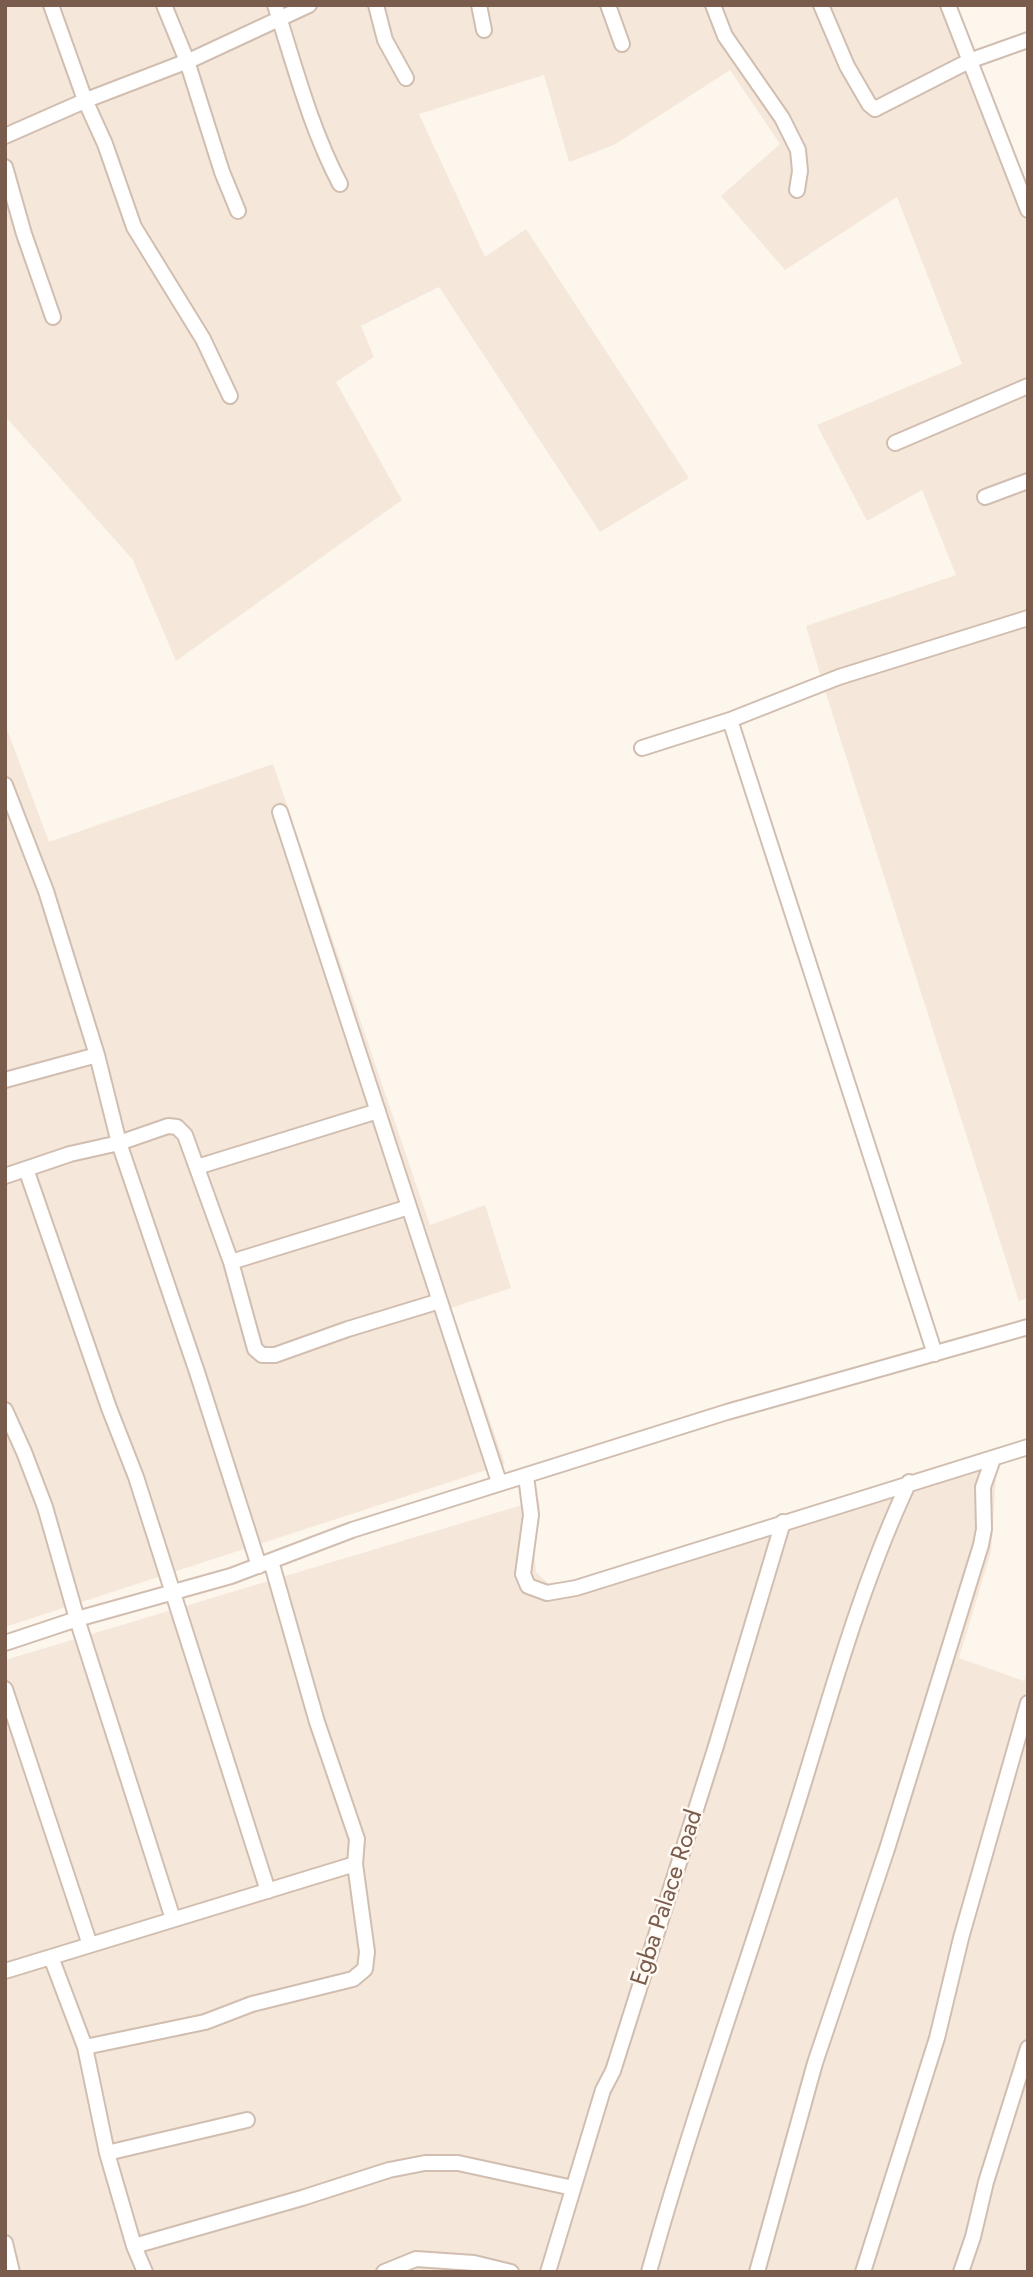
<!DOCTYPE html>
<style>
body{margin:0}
#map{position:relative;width:1033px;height:2277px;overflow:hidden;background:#fdf6ec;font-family:Jost,sans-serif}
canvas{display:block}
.frame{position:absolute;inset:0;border:7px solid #7a5c4d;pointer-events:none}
</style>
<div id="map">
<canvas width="1033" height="2277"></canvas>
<div class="frame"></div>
</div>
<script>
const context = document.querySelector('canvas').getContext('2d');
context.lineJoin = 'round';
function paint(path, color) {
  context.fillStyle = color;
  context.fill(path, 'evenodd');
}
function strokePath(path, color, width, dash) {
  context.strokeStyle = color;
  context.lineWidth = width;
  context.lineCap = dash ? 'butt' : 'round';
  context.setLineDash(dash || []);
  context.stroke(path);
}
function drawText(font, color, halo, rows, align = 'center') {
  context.font = font + ' Jost,sans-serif';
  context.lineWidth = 5;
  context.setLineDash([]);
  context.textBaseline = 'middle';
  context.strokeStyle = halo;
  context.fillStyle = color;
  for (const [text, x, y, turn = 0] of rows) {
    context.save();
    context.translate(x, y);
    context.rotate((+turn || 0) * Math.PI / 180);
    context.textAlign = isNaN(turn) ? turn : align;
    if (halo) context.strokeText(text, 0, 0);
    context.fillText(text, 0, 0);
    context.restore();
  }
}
paint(new Path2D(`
 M5,5H956L1028,188V1298L1019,1301L823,684L806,626L956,575L922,490L867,521L817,425L962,364L897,197L785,270L721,196L780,144L730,70L614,145L569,162L544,75L419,114L485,257L526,229L689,478L600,532L439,287L361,326L374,357L336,382L402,500L176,661L133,560L5,416Z
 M5,724L49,842L273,764L430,1225L485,1205L511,1288L451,1308L505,1464L5,1627Z
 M998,1447L991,1552L959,1658L1024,1681L1028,1670V2272H5V1660L539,1500L540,1513L534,1551L536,1572L548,1583L570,1581Z`), '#f5e8da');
const minor = new Path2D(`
 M51,5L85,100L105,144L134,227L203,339L230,396
 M164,5L187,61L222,172L238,211
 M275,5C295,66 310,127 340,184
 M376,5L385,40L406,78
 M479,5L484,30
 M608,5L622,44
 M713,5L725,36L782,118L798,150L800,171L797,190
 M821,5L847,66L869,104L875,109L969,61L1028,40
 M948,5L1028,210
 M5,136L89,99L193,59L309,5
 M5,167L24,234L53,317
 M895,443L1028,386
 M985,497L1028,481
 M730,720L935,1354
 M642,748L730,720L839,677L1028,618
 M5,785L46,891L97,1055L119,1143L197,1372L259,1566
 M280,812L499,1482
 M5,1080L97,1055
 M197,1167L378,1111
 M26,1169L109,1408L136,1477L268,1891
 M5,1176L70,1154L119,1143L168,1126L177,1127L185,1135L231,1262L255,1349L262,1355H275L348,1329L440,1301
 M231,1262L409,1207
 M5,1410L24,1452L45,1507L77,1619L173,1919
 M526,1476L531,1515L523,1574L528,1586L547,1593L576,1588L1028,1447
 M5,1643L77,1619L231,1576L352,1530L727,1412L1028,1327
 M5,1689L90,1945
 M51,1957L355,1864
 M5,1971L51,1957L85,2047L205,2022L252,2004L353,1979L365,1969L367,1952L355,1864L357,1839L317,1722L271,1561
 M85,2047L107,2153L134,2246L302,2198L389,2170L425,2163H458L573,2188
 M107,2153L247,2120
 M5,2243L12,2272
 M134,2246L145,2272
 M384,2272L416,2259L474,2263L511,2272
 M548,2272L603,2090L613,2071L716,1746L783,1522
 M649,2272C689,2127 740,1986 785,1843C824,1722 855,1597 909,1482
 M757,2272L815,2063L887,1849L981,1545L984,1529L983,1487L993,1459
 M863,2272L937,2038L961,1938L1028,1703
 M961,2272L973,2237L986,2182L1028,2048`);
strokePath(minor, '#d1beb0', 18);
strokePath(minor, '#fff', 14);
drawText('24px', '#7a5c4d', '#fffaf3', [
 ["Egba Palace Road",668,1898,-72]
]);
</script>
